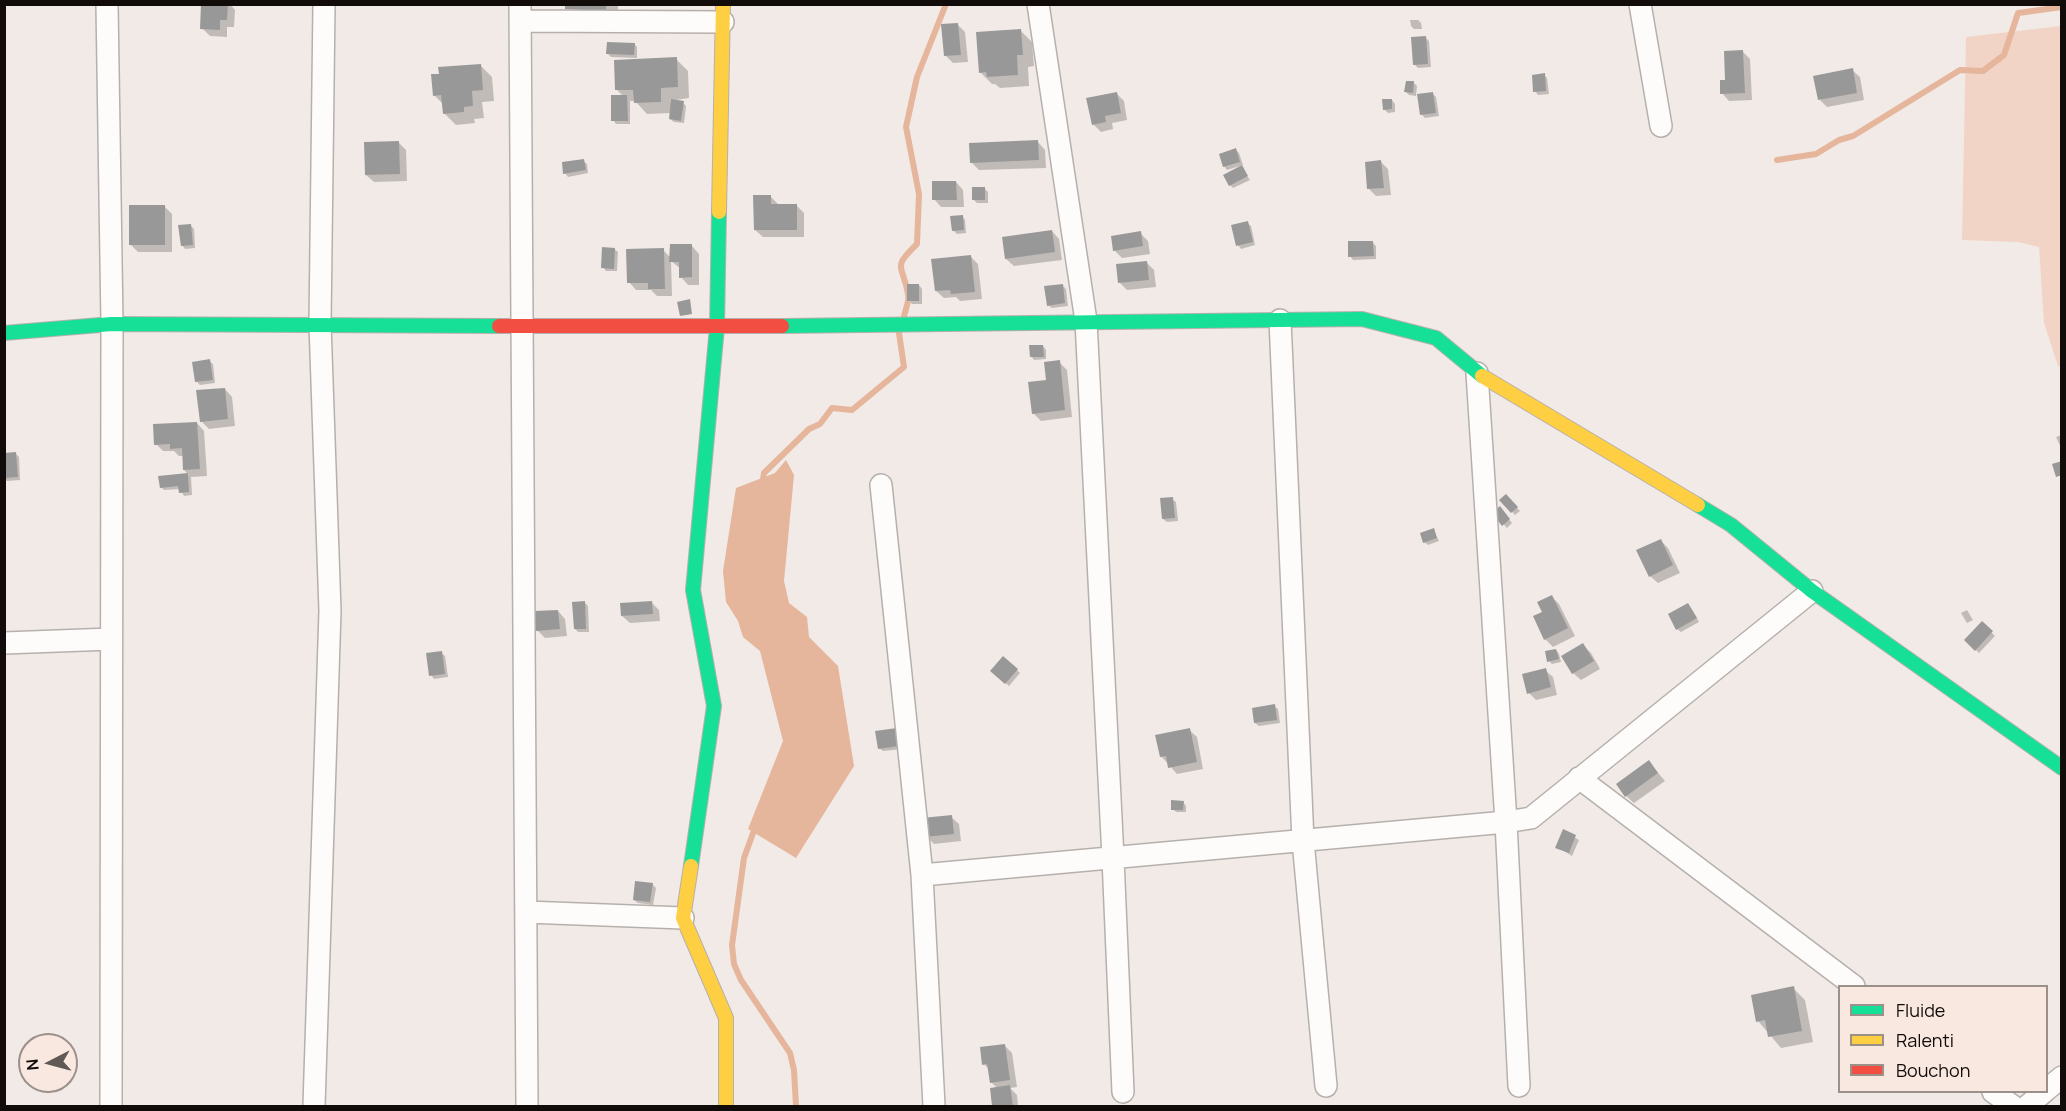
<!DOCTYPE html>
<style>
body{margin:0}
#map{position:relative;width:2066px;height:1111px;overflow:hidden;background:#f2eae6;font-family:Manrope,sans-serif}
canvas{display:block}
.frame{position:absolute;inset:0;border:6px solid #110b09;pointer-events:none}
.legend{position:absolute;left:1838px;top:985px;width:210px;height:108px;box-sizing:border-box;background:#f8e8e0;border:2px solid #9c908a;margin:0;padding:8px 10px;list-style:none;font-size:18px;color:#110b09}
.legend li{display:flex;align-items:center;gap:12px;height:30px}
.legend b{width:30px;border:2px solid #9c908a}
.north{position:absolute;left:18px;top:1033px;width:60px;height:60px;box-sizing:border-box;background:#f8e8e0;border:2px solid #9c908a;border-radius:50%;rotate:264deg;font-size:16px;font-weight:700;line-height:24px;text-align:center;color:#110b09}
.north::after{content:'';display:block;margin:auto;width:21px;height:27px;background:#605956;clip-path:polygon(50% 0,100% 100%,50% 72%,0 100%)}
</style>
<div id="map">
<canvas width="2066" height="1111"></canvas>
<div class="frame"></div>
<ul class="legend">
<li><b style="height:8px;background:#16e098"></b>Fluide</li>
<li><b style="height:8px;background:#ffcf43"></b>Ralenti</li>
<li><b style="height:8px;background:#f24e42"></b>Bouchon</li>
</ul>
<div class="north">N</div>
</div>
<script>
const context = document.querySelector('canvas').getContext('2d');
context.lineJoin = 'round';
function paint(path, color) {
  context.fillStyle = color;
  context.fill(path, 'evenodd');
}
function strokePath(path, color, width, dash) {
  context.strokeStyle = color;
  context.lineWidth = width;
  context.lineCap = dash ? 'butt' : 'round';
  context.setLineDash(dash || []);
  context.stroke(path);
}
paint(new Path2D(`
 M2061,26H2062L2061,367L2058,366L2044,323L2039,247L2018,242L1962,240L1966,37Z`), '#f1d4c6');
paint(new Path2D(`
 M786,460L794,475L784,581L789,603L807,617L809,637L838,666L854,766L796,858L748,829L783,741L760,651L743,637L738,621L726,602L723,571L736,488L775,473Z`), '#e5b59c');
paint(new Path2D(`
 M203,4H230L235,10L234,27H227V37L210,36L202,28Z
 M562,4H618V27L579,20L567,7Z
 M1410,20H1418L1421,23L1422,29H1414L1411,26Z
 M957,24L965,32L968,62L953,63L946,56Z
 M1020,30L1032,42L1034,66L1028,67L1029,86L1000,88L995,84H992L980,72Z
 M1426,38L1429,41L1431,67L1418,68L1414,64Z
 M634,44L637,47V58L611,57L608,54Z
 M1742,51L1750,59L1752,100L1729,101L1722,93Z
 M676,59L688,71L689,98L669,101L683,103L686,106L684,123L674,122L670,119L671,113L647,114L635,101H630V124H616L613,120L624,97L617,90Z
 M480,65L492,77L494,101L482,102L484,118L474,119L475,123L456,125L444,113L443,104L434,95Z
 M1852,70L1860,77L1864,100L1827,107L1820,100Z
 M1544,75L1547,78L1549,94L1538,95L1535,91Z
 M1414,83L1417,86L1416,96L1409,95L1406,92Z
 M1116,93L1124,101L1127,120L1112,123L1113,129L1101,132L1093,124Z
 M1433,94L1436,97L1439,116L1425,118L1421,114Z
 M1392,100L1395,104V112L1388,113L1384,109Z
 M1038,142L1045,150L1046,168L979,170L972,163Z
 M399,143L406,150L407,181L374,182L366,175Z
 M1236,150L1239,153L1243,165L1240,166L1250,180L1233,188L1230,185L1240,166L1227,170L1224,166Z
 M583,161L587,164L588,173L568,177L565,173Z
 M1381,162L1388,169L1391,195L1376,196L1369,189Z
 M956,182L963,190L964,207H941L934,199Z
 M985,189L988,192V203H977L973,199Z
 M771,197L779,205H796L804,213V237H763L755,230Z
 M164,206L172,214V252H138L130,244Z
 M962,216L965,220L966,233L957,234L953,230Z
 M1247,223L1251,226L1255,245L1241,249L1238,245Z
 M190,225L194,229L195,248L185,249L182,245Z
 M1052,231L1059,239L1062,260L1014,266L1006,259Z
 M1140,233L1148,241L1150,254L1122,258L1114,250Z
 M1372,242L1376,246V259L1353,260L1350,256Z
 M692,246L699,254V285H688L681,277V269L671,261L672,296H657L651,290H636L629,282L663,250L671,258Z
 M614,249L618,252L617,271H606L603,267Z
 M971,257L978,264L982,299L960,301L956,297L944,298L936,291Z
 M1146,262L1154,270L1156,287L1127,290L1120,283Z
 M919,285L922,289V304H912L908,300Z
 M1062,285L1066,289L1068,306L1052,308L1048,305Z
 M1043,346L1046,350V359L1034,360L1031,356Z
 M209,361L213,364L215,383L200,385L197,382Z
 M1059,362L1067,370L1072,417L1041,421L1033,413Z
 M225,389L232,397L235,426L209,429L201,421Z
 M197,423L204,431L207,476L191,477L192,495L184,496L180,489L164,490L161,487L160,478L189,475L184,470V456H179L174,451H163L156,444Z
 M2062,435V450L2056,437Z
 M4,454H16L19,457L20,480L7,481L4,478Z
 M1506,496L1520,511L1515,515L1501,500Z
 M1172,499L1176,502L1178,521L1167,522L1163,519Z
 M1503,512L1512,523L1507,528L1494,513Z
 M1433,530L1439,541L1428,545L1424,542Z
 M1660,540L1668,548L1680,573L1658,583L1650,576Z
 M1552,597L1559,604L1575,636L1553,647L1545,639L1544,613Z
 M584,602L588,606L589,632H578L575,629Z
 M652,603L659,610L660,621L630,623L622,616Z
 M1691,608L1699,622L1681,632L1677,629Z
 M1967,610L1973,620L1967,623L1961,613Z
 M558,611L565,619L567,636L545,638L537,630Z
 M1982,623L1995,636L1979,653L1966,640Z
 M1583,645L1591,653L1600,669L1581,680L1573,673Z
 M1556,650L1559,654L1561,662L1552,664L1549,661Z
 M441,653L445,656L448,677L434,679L431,675Z
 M1017,670L1020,673L1009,686L992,671Z
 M1545,670L1553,677L1557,695L1536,700L1529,693Z
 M1274,706L1278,709L1280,723L1259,726L1255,723Z
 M896,730L902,749L883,751L879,748Z
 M1189,730L1197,737L1203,769L1177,774L1161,756Z
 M1649,762L1665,781L1634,803L1626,796Z
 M1183,802L1186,806V812H1176L1173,809Z
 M951,817L959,824L961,841L934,844L926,836Z
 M1563,831L1579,840L1572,856L1557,847Z
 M652,884L656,888L653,905L638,903L634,900Z
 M1793,988L1805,1000L1813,1042L1781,1048L1758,1021Z
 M1004,1045L1012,1053L1017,1087L1010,1088L1017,1095L1018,1106H994L991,1090L998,1089L991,1082L990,1070L984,1064Z`), '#0003');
strokePath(new Path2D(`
 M1777,160L1816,154L1839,140L1853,136L1960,70L1983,71L2004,55L2018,13L2062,7
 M904,317C905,310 910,300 908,294C903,264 891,269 917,244L919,194L906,127L917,77L946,4
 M762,486L764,473L809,429L820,424L832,408L852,410L904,367L899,333
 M756,825L744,858L732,945L734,964L741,980L790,1053L794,1070L796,1106`), '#e5b59c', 6);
paint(new Path2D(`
 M201,4H228L227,20H220V30L200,29Z
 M565,5H606L607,16L577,15V9H565Z
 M958,23L961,55L944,56L941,24Z
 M1021,29L1023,55H1017L1018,75L987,77L986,72L979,73L976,32Z
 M1426,36L1428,64L1413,65L1411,37Z
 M607,42L635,43L634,55L606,54Z
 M1743,50L1745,93L1720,94V80H1725L1724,51Z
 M677,57L678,87L661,88V102L634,103L633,90H615L614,60Z
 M481,64L483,90L472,91L473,106L464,107V112L443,114L441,95L433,96L431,74H439L438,67Z
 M1853,68L1857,93L1818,100L1813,76Z
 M1545,73L1546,91L1533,92L1532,75Z
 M1406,81H1414L1413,93L1404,92Z
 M1117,92L1121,113L1105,116L1106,122L1092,125L1086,98Z
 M1433,92L1436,113L1420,115L1417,94Z
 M611,95H627L628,121H611Z
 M671,99L684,101L681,121L669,119Z
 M1382,99H1392V109L1383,110Z
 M1038,140L1039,160L970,163L969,143Z
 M399,141L400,174L365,175L364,142Z
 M1236,148L1240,162L1223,167L1219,154Z
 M584,159L586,170L563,174L562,162Z
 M1381,160L1384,188L1367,189L1365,162Z
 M1242,165L1248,176L1229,186L1223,175Z
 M932,181H956L957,200H932Z
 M972,187H985V200H972Z
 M753,195H771V204H797V230H754Z
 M129,205H165V245H129Z
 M963,215L964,230L952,231L950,216Z
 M1248,221L1253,242L1236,246L1231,225Z
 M191,224L193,245L181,246L178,225Z
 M1052,230L1055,252L1005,259L1002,237Z
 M1141,231L1143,246L1113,251L1111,236Z
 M1348,241H1373L1374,256L1348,257Z
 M670,244H692V277L679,278V262H669Z
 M602,247L615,248L614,269L601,268Z
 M664,248L665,289H648V283H627L626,249Z
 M971,255L975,292L951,294L950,290L935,291L931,259Z
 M1147,261L1149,280L1118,283L1116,264Z
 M907,284H919V301H907Z
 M1063,284L1065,303L1047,306L1044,286Z
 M690,299L692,314L680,316L677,302Z
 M1029,345H1043L1044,357H1030Z
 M210,359L213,380L195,382L192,362Z
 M1060,360L1065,410L1032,414L1028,382L1046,380L1044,362Z
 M225,388L228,419L200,422L196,390Z
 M197,422L200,469L183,470L182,448L170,449V444L154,445L153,424Z
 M16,452L18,477L4,478V453Z
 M2062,461V475L2056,477L2052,464Z
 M188,473L189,492L179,493L178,486L160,488L158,476Z
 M1506,494L1518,507L1511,513L1499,500Z
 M1173,497L1175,518L1162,519L1160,498Z
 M1500,506L1510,519L1502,526L1492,513Z
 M1434,528L1437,538L1423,543L1420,533Z
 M1661,539L1673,565L1649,577L1636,550Z
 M1552,595L1568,628L1544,640L1533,616L1542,612L1537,602Z
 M585,601L586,629H574L572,602Z
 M652,601L653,614L621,616L620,603Z
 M1688,603L1697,618L1676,630L1668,614Z
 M558,610L560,629L536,631L534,611Z
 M1982,621L1993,631L1975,651L1964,640Z
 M1583,643L1594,661L1572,674L1561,656Z
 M1556,649L1559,659L1547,662L1545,651Z
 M442,651L445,674L429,676L426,653Z
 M1003,656L1018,669L1005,684L990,671Z
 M1546,668L1551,687L1527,694L1522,674Z
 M1275,704L1277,720L1254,723L1252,708Z
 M897,728L899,746L878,749L875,731Z
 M1190,728L1197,762L1168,768L1166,756L1160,757L1155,735Z
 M1649,760L1658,773L1625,797L1616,784Z
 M1171,800L1184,801L1183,810H1171Z
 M952,815L954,834L924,837L922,818Z
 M1563,829L1576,835L1569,853L1555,848Z
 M635,881L653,883L650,902L633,900Z
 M1794,986L1802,1031L1768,1037L1765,1020L1756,1022L1751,995Z
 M1005,1044L1010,1080L990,1083L987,1064L982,1065L980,1047Z
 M1010,1085L1013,1106H992L990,1088Z`), '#999898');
const street = new Path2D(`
 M107,4L112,324L111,1106
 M520,4L527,1106
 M1038,4L1086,321L1113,858L1123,1092
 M1640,4L1661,126
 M520,21L723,22
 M1280,320L1303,841L1326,1086
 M1477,373L1506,822L1519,1086
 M881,485L922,875L934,1106
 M4,643L111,639
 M1579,778L1854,986
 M922,875L1506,822L1531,818L1812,591
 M526,912L683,918
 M2046,1090L2062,1077
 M1993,1092L2013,1106
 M314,1106L330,611L320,324L324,4
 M2027,1106L2044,1092`);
const fast = new Path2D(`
 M782,326L1362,319L1436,338L1482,376
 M4,333L112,324L499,326
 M1698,505L1731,525L1812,591L2062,768
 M691,866L714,706L693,590L717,327L719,212`);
const slow = new Path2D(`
 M719,212L723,4
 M1482,376L1698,505
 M691,866L683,918L726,1018V1106`);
const jam = new Path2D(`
 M499,326H782`);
strokePath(street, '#b6b0ac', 24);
strokePath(fast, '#b6b0ac', 16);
strokePath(slow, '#b6b0ac', 16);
strokePath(jam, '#b6b0ac', 16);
strokePath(street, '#fdfcfb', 21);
strokePath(fast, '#16e098', 14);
strokePath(slow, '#ffcf43', 14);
strokePath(jam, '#f24e42', 14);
</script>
